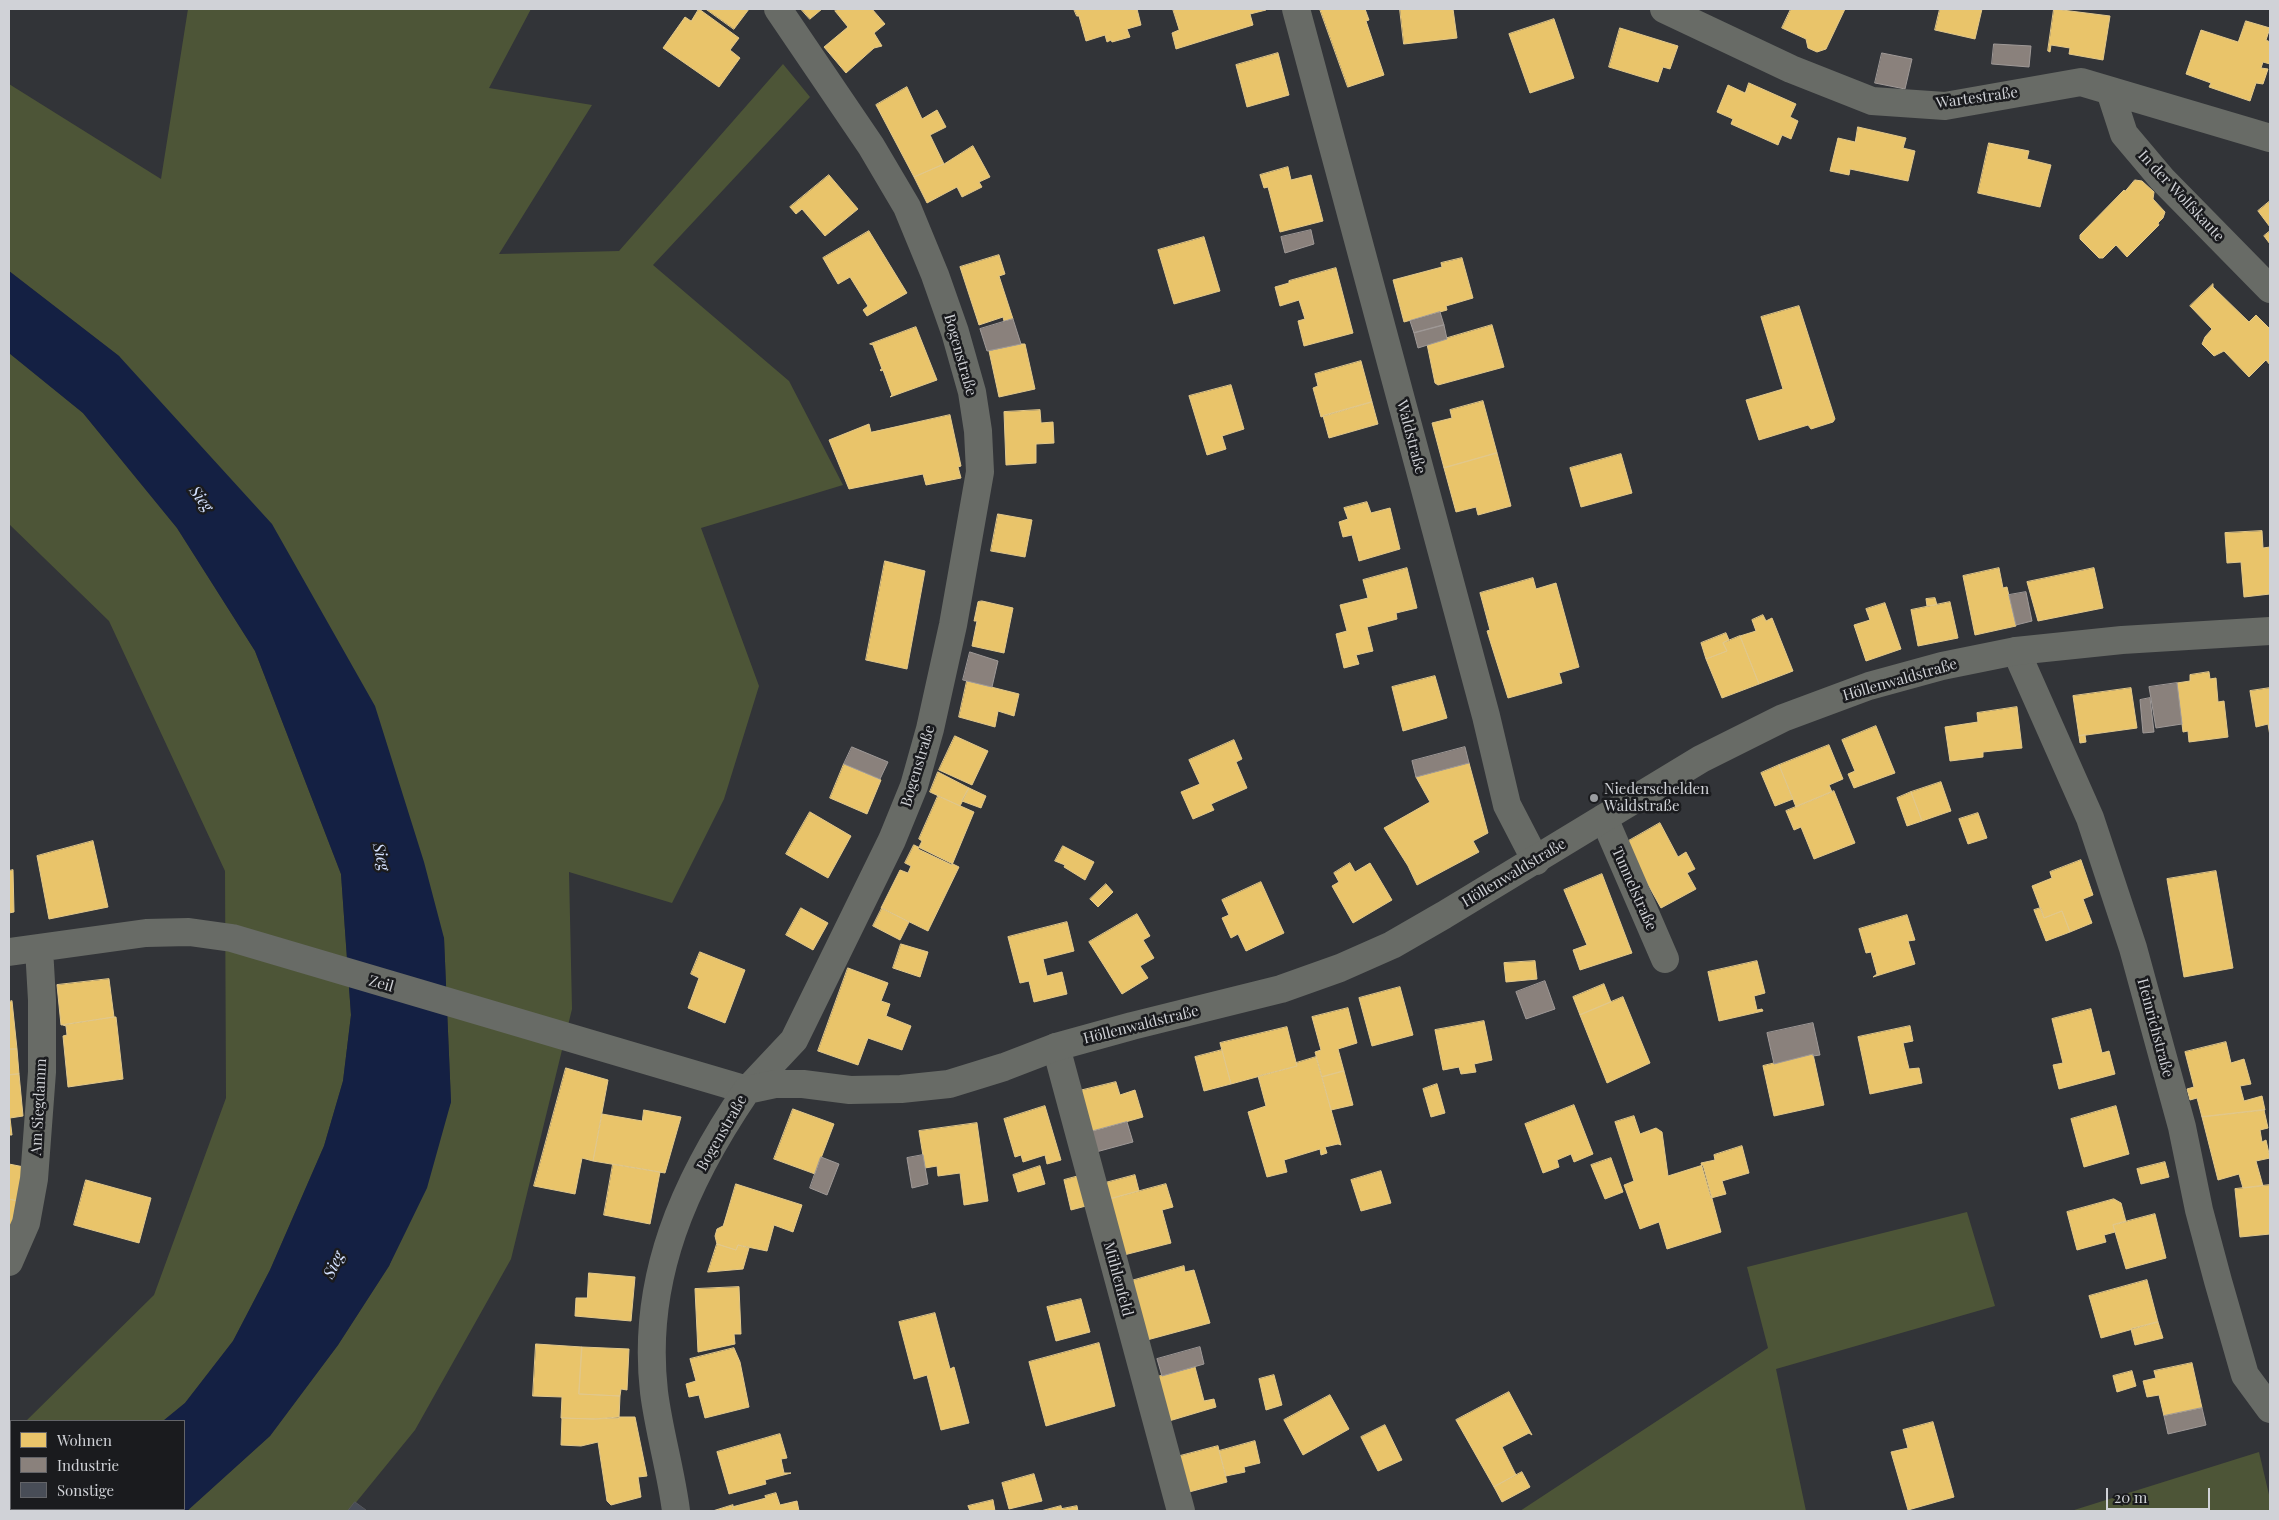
<!DOCTYPE html>
<meta charset="utf-8">
<style>
body{margin:0}
#map{position:relative;width:2279px;height:1520px;overflow:hidden;background:#323438;font-family:"Playfair Display",serif}
canvas{display:block}
.frame{position:absolute;inset:0;border:10px solid #d0d2d7;pointer-events:none}
.legend{position:absolute;left:10px;top:1420px;width:175px;height:90px;box-sizing:border-box;background:#1a1b1e;border:1px solid #636468;margin:0;padding:6px 9px;list-style:none;font-size:15px;color:#d0d2d7}
.legend li{display:flex;align-items:center;gap:10px;height:25px}
.legend b{width:25px;border:1px solid #636468}
.scale{position:absolute;left:2106px;top:1488px;width:104px;height:22px;box-sizing:border-box;border:2px solid #d0d2d7;border-top:0;padding-left:6px;font-size:15px;line-height:18px;white-space:nowrap;color:#d0d2d7;-webkit-text-stroke:4px #1a1b1e;paint-order:stroke}
</style>
<div id="map">
<canvas width="2279" height="1520"></canvas>
<div class="frame"></div>
<ul class="legend">
<li><b style="height:14px;background:#e9c46a"></b>Wohnen</li>
<li><b style="height:14px;background:#8a817c"></b>Industrie</li>
<li><b style="height:14px;background:#484d57"></b>Sonstige</li>
</ul>
<div class="scale">20 m</div>
</div>
<script>
const context = document.querySelector('canvas').getContext('2d');
context.lineJoin = 'round';
function paint(path, color) {
  context.fillStyle = color;
  context.fill(path, 'evenodd');
}
function strokePath(path, color, width, dash) {
  context.strokeStyle = color;
  context.lineWidth = width;
  context.lineCap = dash ? 'butt' : 'round';
  context.setLineDash(dash || []);
  context.stroke(path);
}
function drawText(font, color, halo, rows, align = 'center') {
  context.font = font + ' "Playfair Display",serif';
  context.lineWidth = 5;
  context.setLineDash([]);
  context.textBaseline = 'middle';
  context.strokeStyle = halo;
  context.fillStyle = color;
  for (const [text, x, y, turn = 0] of rows) {
    context.save();
    context.translate(x, y);
    context.rotate((+turn || 0) * Math.PI / 180);
    context.textAlign = isNaN(turn) ? turn : align;
    if (halo) context.strokeText(text, 0, 0);
    context.fillText(text, 0, 0);
    context.restore();
  }
}
paint(new Path2D(`
 M188,9H531L489,88L592,105L499,254L619,251L783,64L810,97L653,265L789,381L843,485L701,528L759,686L724,799L672,903L569,872L572,1009L511,1259L415,1430L349,1511H187L270,1436L338,1345L389,1266L451,1102L444,938L119,356L9,271V84L161,179Z
 M9,353L83,413L177,528L255,651L341,874L351,1015L343,1081L324,1146L270,1270L233,1341L185,1403L163,1421H26L154,1295L226,1098L225,871L109,621L9,524Z
 M1967,1212L1995,1306L1776,1369L1806,1511H1520L1768,1348L1747,1267Z
 M11,1436V1509H30L26,1511H9V1438Z
 M2259,1452L2270,1499V1511H2071Z`), '#4d5537');
paint(new Path2D(`
 M9,271L119,356L272,524L375,706L424,862L444,938L451,1102L427,1188L389,1266L338,1345L270,1436L187,1511H26L30,1509H184V1421H163L185,1403L233,1341L270,1270L324,1146L343,1081L351,1015L341,874L255,651L177,528L83,413L9,353Z`), '#142043');
const homes = new Path2D(`
 M699,9L739,38L730,50L740,58L719,87L663,48L685,17L691,21Z
 M706,9H749L734,29Z
 M801,9H822L810,19Z
 M838,9H872L885,24L874,33L882,46L874,48L846,73L824,47L848,27L835,11Z
 M1074,9H1137L1141,25L1127,29L1130,37L1112,42L1111,40L1107,42L1105,35L1086,41L1079,16H1077Z
 M1173,9H1266V10L1250,14L1253,25L1176,49L1172,33L1179,30Z
 M1320,9H1365L1369,20L1366,21L1384,75L1348,87Z
 M1400,9H1453L1457,38L1404,44Z
 M1791,9H1845L1826,49L1817,52L1808,48L1806,39L1782,28Z
 M1940,9H1982L1975,39L1935,30Z
 M2054,9L2110,16L2103,60L2069,54L2070,48L2051,45L2050,52L2048,51Z
 M1554,19L1574,78L1530,93L1509,34Z
 M2246,21L2270,28L2266,40L2270,42V64L2263,62L2261,68L2268,69L2263,84L2256,83L2250,101L2209,87L2211,83L2186,74L2201,30L2238,42Z
 M1620,28L1678,46L1670,69L1663,67L1658,82L1609,67Z
 M1278,53L1289,95L1247,107L1236,65Z
 M1749,83L1796,104L1790,117L1798,121L1791,139L1782,135L1778,145L1731,124L1733,119L1717,112L1728,85L1745,93Z
 M907,87L922,119L937,110L946,127L930,135L944,164L914,177L876,105Z
 M1858,127L1906,138L1903,148L1915,151L1908,181L1850,169L1849,175L1830,171L1838,138L1855,142Z
 M1989,143L2029,151L2027,159L2051,165L2040,207L1978,193Z
 M973,146L990,177L979,182L982,187L962,197L957,187L927,203L914,177L944,164Z
 M1288,167L1291,180L1311,175L1323,221L1280,232L1268,187L1264,188L1260,175Z
 M829,175L858,209L825,236L802,209L796,214L790,207Z
 M2135,180L2142,181L2154,192L2153,199L2165,212L2163,218L2158,223L2159,225L2127,257L2116,245L2103,258H2099L2080,239V235L2124,190L2125,191Z
 M2270,201V227L2258,211Z
 M869,231L907,293L867,316L863,310L868,306L850,277L838,284L823,258Z
 M2270,231V244L2264,236Z
 M1204,237L1220,291L1174,304L1158,250Z
 M999,255L1005,274L999,276L1013,319L1004,321L1003,317L979,325L960,267Z
 M1462,258L1473,298L1446,306L1447,310L1404,322L1393,280L1442,267L1441,263Z
 M1336,268L1353,333L1304,346L1298,321L1305,319L1299,300L1280,306L1275,287L1289,283V281Z
 M2213,284V287L2249,322L2256,315L2270,329V365L2266,360L2249,377L2224,351L2214,356L2202,344L2205,337L2212,329L2190,306Z
 M1799,306L1835,419L1833,422L1811,429L1808,425L1759,440L1746,400L1783,389L1761,317Z
 M1492,325L1504,367L1438,385L1435,383L1427,344Z
 M916,327L937,380L890,397L892,395L883,370L881,371L880,370L882,369L873,345L870,344Z
 M1021,344H1025L1035,389L999,397L989,351Z
 M1361,361L1372,402L1321,417L1313,388L1318,386L1315,374Z
 M1231,385L1244,429L1222,436L1226,449L1207,455L1189,396Z
 M1483,401L1497,453L1444,468L1432,423L1452,418L1450,410Z
 M1372,402L1378,424L1329,438L1323,416Z
 M1040,410L1041,423L1053,422L1054,443L1036,444V463L1006,465L1004,412Z
 M950,415L961,466L958,467L961,478L926,485L923,474L849,489L829,440L869,424L871,432Z
 M1497,453L1511,506L1478,515L1476,507L1456,512L1444,468Z
 M1621,454L1632,493L1581,507L1570,468Z
 M1367,502L1371,513L1390,508L1400,549L1359,561L1352,535L1343,537L1339,522L1348,519L1344,508Z
 M998,514L1032,520L1025,557L991,551Z
 M2262,531L2263,548L2270,547V594L2244,597L2241,562L2227,563L2225,533Z
 M885,561L925,571L907,669L866,660Z
 M1407,568L1417,608L1396,613L1397,619L1367,627L1373,651L1356,655L1359,664L1344,668L1336,634L1347,631L1340,605L1368,598L1363,580Z
 M1999,568L2003,588L2007,587L2016,626L1975,635L1963,576Z
 M2094,568L2103,608L2038,621L2027,582Z
 M1533,578L1536,589L1556,583L1579,667L1559,673L1562,683L1508,698L1487,631L1490,630L1480,593Z
 M1935,598L1937,605L1927,606L1926,599Z
 M982,601L1013,608L1004,653L972,646L977,621H974L978,602Z
 M1950,602L1958,638L1918,646L1911,610Z
 M1885,603L1901,649L1866,661L1854,625L1870,620L1866,609Z
 M1763,615L1766,621L1772,618L1793,671L1759,684L1740,636L1756,631L1752,620Z
 M1726,633L1729,640L1723,643L1727,651L1706,659L1701,643Z
 M1740,636L1759,684L1722,698L1706,659L1727,651L1723,643Z
 M2209,672L2210,679L2216,678L2218,702L2224,701L2228,737L2189,742L2188,731L2183,732L2177,683L2190,681V675Z
 M1435,676L1447,718L1403,731L1392,687Z
 M967,681L1019,694L1014,716L998,711L995,727L959,717Z
 M2131,688L2137,728L2079,736L2073,696Z
 M2270,688V736L2268,724L2256,727L2250,691Z
 M2017,707L2022,748L1983,752V757L1950,761L1945,727L1978,722L1977,713Z
 M1876,726L1895,773L1854,788L1848,774L1855,771L1842,740Z
 M2085,735L2086,742L2080,743L2079,736Z
 M955,736L988,751L972,785L939,770Z
 M1234,740L1242,759L1236,762L1247,788L1211,804L1214,810L1193,819L1181,792L1200,784L1189,760Z
 M1829,745L1843,779L1829,785L1832,792L1796,807L1779,765Z
 M1469,763L1488,833L1473,841L1479,852L1417,885L1408,866L1384,828L1430,802L1416,777Z
 M844,764L881,780L867,814L830,798Z
 M1779,765L1793,799L1775,806L1761,773Z
 M938,772L969,788L960,806L930,792Z
 M1941,782L1951,811L1922,821L1911,792Z
 M969,788L986,796L981,808L962,801Z
 M1834,791L1855,843L1814,859L1801,827L1794,830L1786,811Z
 M1911,792L1922,821L1907,826L1897,798Z
 M938,796L974,812L952,865L918,849L922,841L919,839Z
 M810,812L851,836L828,878L786,854Z
 M1978,813L1987,838L1968,844L1959,819Z
 M1660,823L1678,857L1686,852L1695,869L1687,873L1696,889L1661,908L1625,843Z
 M93,841L108,907L49,919L37,856Z
 M914,845L959,867L928,931L881,908L900,870L908,873L911,866L905,863Z
 M1063,846L1094,862L1085,880L1064,867L1065,865L1055,861Z
 M2081,860L2093,895L2083,899L2092,923L2070,932L2062,911L2044,918L2032,886L2052,878L2050,872Z
 M1350,863L1355,872L1370,863L1392,900L1353,923L1332,886L1339,882L1334,873Z
 M13,870L14,912L9,913V871Z
 M2216,871L2233,968L2184,977L2167,879Z
 M1602,874L1632,953L1580,970L1573,950L1587,945L1564,890Z
 M1261,882L1284,933L1246,951L1238,934L1231,938L1222,918L1229,915L1222,900Z
 M1106,884L1113,892L1098,907L1090,899Z
 M801,908L828,923L813,950L786,935Z
 M882,908L909,922L900,940L873,926Z
 M2041,908L2044,918L2062,911L2070,932L2046,941L2034,910Z
 M1137,914L1150,936L1143,940L1154,958L1140,966L1148,978L1122,994L1089,942Z
 M1907,915L1915,940L1908,941L1915,964L1873,977L1877,974L1871,952L1866,953L1859,929Z
 M1067,922L1074,951L1043,959L1047,976L1062,972L1067,994L1034,1002L1029,981L1020,983L1008,937Z
 M901,944L928,952L920,977L893,968Z
 M700,952L745,970L725,1023L688,1008L699,978L691,974Z
 M1535,961L1537,979L1506,982L1504,963Z
 M1757,961L1765,993L1754,996L1757,1010L1762,1009L1763,1011L1719,1021L1708,972Z
 M848,968L888,983L881,1001L890,1004L886,1016L911,1026L902,1050L868,1038L858,1065L818,1051Z
 M109,979L114,1017L61,1025L57,985Z
 M1604,984L1611,1002L1580,1015L1573,997Z
 M1400,987L1413,1035L1372,1046L1359,998Z
 M1623,997L1650,1063L1607,1083L1580,1015Z
 M12,1001L17,1049H9V1002Z
 M1348,1008L1357,1043L1338,1049L1344,1071L1322,1077L1315,1052L1321,1050L1312,1017Z
 M2091,1009L2102,1053L2109,1051L2115,1074L2059,1089L2053,1065L2063,1063L2052,1019Z
 M114,1017H116L123,1079L68,1087L63,1036L67,1035L66,1026L63,1025Z
 M1484,1021L1492,1060L1474,1064L1476,1072L1461,1074L1459,1067L1443,1070L1435,1030Z
 M1910,1026L1913,1041L1903,1043L1909,1069L1919,1068L1922,1083L1870,1094L1858,1037Z
 M1287,1027L1297,1066L1231,1084L1220,1043Z
 M2226,1042L2231,1063L2244,1059L2251,1084L2240,1086L2244,1101L2262,1096L2265,1110L2202,1117L2197,1098L2190,1100L2187,1089L2194,1087L2185,1052Z
 M9,1049H17L19,1074L9,1075Z
 M1222,1050L1231,1084L1204,1091L1195,1057Z
 M1813,1054L1824,1105L1774,1116L1763,1066Z
 M1316,1057L1341,1145L1338,1144L1325,1147L1327,1153L1321,1155L1320,1149L1284,1160L1287,1172L1267,1177L1248,1112L1266,1106L1258,1076L1297,1066L1296,1063Z
 M566,1068L608,1080L593,1161L582,1158L575,1194L534,1186Z
 M1344,1071L1353,1105L1331,1110L1322,1077Z
 M19,1074L23,1116L10,1118L12,1135H9V1075Z
 M1116,1082L1120,1095L1135,1090L1143,1117L1090,1132L1079,1091Z
 M1437,1084L1445,1113L1431,1117L1423,1089Z
 M1574,1105L1593,1154L1574,1162L1571,1154L1557,1160L1559,1167L1543,1173L1525,1124Z
 M1045,1106L1061,1160L1047,1164L1045,1155L1023,1162L1021,1155L1015,1157L1004,1119Z
 M2116,1106L2129,1154L2084,1167L2071,1119Z
 M793,1109L834,1124L815,1174L774,1159Z
 M644,1110L681,1117L665,1173L593,1161L602,1114L642,1121Z
 M2264,1110L2268,1128L2260,1130L2262,1142L2266,1140L2270,1158L2256,1161L2263,1186L2243,1188L2239,1174L2218,1180L2202,1117Z
 M1634,1116L1640,1134L1656,1128L1662,1132L1668,1176L1703,1165L1721,1232L1667,1249L1659,1222L1640,1229L1624,1185L1634,1181L1615,1122Z
 M977,1123L988,1201L964,1205L960,1173L938,1176L937,1166L925,1168L919,1131Z
 M1742,1146L1749,1173L1722,1181L1726,1194L1711,1198L1701,1163L1715,1160L1714,1155Z
 M1611,1158L1623,1192L1605,1199L1591,1165Z
 M2165,1162L2169,1177L2141,1184L2137,1169Z
 M9,1164L24,1167L17,1201L9,1199Z
 M613,1164L660,1172L650,1224L604,1215Z
 M1040,1166L1045,1184L1018,1192L1013,1175Z
 M1381,1171L1391,1203L1361,1211L1351,1180Z
 M1135,1175L1139,1191L1110,1199L1105,1183Z
 M1079,1176L1086,1206L1071,1210L1064,1180Z
 M86,1180L151,1198L139,1243L74,1225Z
 M736,1184L802,1205L793,1232L774,1225L767,1251L738,1245L736,1250L717,1244L715,1236L717,1229L723,1226Z
 M1166,1184L1173,1207L1162,1210L1171,1243L1124,1255L1110,1199Z
 M2270,1185V1234L2240,1237L2235,1189Z
 M9,1199L17,1201L10,1231H9Z
 M2114,1199L2121,1203L2126,1222L2113,1225L2115,1232L2104,1235L2106,1242L2077,1250L2067,1212Z
 M2155,1214L2166,1258L2126,1269L2113,1225Z
 M717,1244L736,1250L738,1245L749,1248L743,1269L708,1272Z
 M1184,1266L1185,1272L1194,1270L1210,1323L1147,1340L1131,1281Z
 M589,1273L635,1277L631,1321L575,1316L576,1298H587Z
 M2147,1280L2158,1322L2101,1338L2089,1296Z
 M739,1287L741,1334H734L735,1344L698,1352L695,1289Z
 M1081,1299L1090,1332L1056,1341L1047,1307Z
 M935,1313L950,1369L954,1367L969,1423L941,1430L927,1375L914,1379L899,1322Z
 M2158,1322L2163,1338L2135,1345L2131,1329Z
 M1099,1343L1115,1406L1046,1426L1029,1362Z
 M536,1344L582,1347L579,1394L620,1396L619,1418L594,1419L561,1418L562,1397L533,1396Z
 M582,1347L629,1349L627,1390L621,1389L620,1396L579,1394Z
 M734,1348L740,1362L749,1407L705,1418L699,1395L689,1397L686,1384L696,1381L690,1359Z
 M2192,1363L2202,1408L2164,1416L2159,1395L2147,1397L2143,1381L2156,1378L2154,1371Z
 M1195,1367L1204,1401L1214,1399L1216,1407L1169,1421L1157,1377Z
 M2132,1371L2136,1386L2117,1392L2113,1376Z
 M1274,1375L1282,1405L1266,1410L1259,1379Z
 M1509,1392L1532,1435L1529,1433L1502,1447L1516,1475L1494,1487L1456,1420Z
 M1330,1395L1349,1429L1303,1455L1284,1420Z
 M619,1417H635L647,1476L638,1477L641,1497L611,1505L607,1501L598,1442L581,1446L561,1445L562,1418L594,1419Z
 M1933,1422L1954,1497L1908,1510L1891,1452L1908,1448L1903,1430Z
 M1385,1425L1402,1460L1378,1471L1361,1437Z
 M780,1434L787,1458L781,1459L784,1473H791L765,1480L766,1484L729,1494L717,1452Z
 M1255,1441L1260,1463L1244,1467L1245,1472L1226,1476L1219,1451Z
 M1218,1446L1227,1482L1189,1492L1180,1456Z
 M1522,1472L1530,1487L1502,1502L1494,1487Z
 M1034,1474L1042,1501L1009,1509L1002,1483Z
 M776,1493L780,1505L797,1501L799,1511H733L732,1507L766,1498L765,1496Z
 M993,1500L995,1511H970L968,1506Z
 M733,1505V1511H713Z
 M1061,1506L1062,1511H1041Z
 M1077,1506L1078,1511H1062V1509Z`);
paint(homes, '#e9c46a');
strokePath(homes, '#e2c88b', 1);
const industry = new Path2D(`
 M1994,44L2031,46L2029,67L1992,64Z
 M1882,53L1912,59L1905,89L1875,83Z
 M1311,230L1314,244L1285,253L1281,237Z
 M1440,312L1444,325L1414,333L1410,321Z
 M1013,319L1021,344L987,351L980,329Z
 M1444,325L1447,339L1418,348L1414,333Z
 M2026,592L2032,621L2016,625L2009,595Z
 M970,652L998,661L992,687L963,680Z
 M2177,683L2182,724L2156,728L2149,687Z
 M2150,698L2154,732L2143,733L2140,700Z
 M852,747L888,762L880,779L844,764Z
 M1465,747L1469,763L1416,777L1412,761Z
 M1545,981L1555,1009L1526,1019L1516,992Z
 M1813,1023L1820,1055L1813,1056V1054L1774,1064L1767,1033Z
 M1127,1122L1133,1142L1096,1152L1090,1132Z
 M923,1155L928,1184L912,1188L907,1158Z
 M821,1157L839,1164L827,1195L810,1188Z
 M1200,1347L1204,1364L1162,1376L1157,1359Z
 M2202,1408L2206,1425L2168,1434L2164,1416Z`);
paint(industry, '#8a817c');
strokePath(industry, '#9f9997', 1);
const building = new Path2D(`
 M355,1502L366,1510L365,1511H348Z`);
paint(building, '#484d57');
strokePath(building, '#56575c', 1);
strokePath(new Path2D(`
 M1296,9L1486,716L1507,805L1536,861
 M1664,9L1791,69L1872,101L1945,106L2081,82L2270,138
 M2110,91L2124,134L2162,179L2270,289
 M2016,651L2090,818L2133,948L2182,1127L2199,1210L2218,1281L2245,1375L2270,1409
 M1604,818L1665,959
 M9,952L146,933L189,932L232,938L747,1090L794,1040L892,840L914,786L930,729L953,625L980,472L978,431L972,392L955,332L935,275L907,207L871,146L778,9
 M1056,1047L1181,1511
 M9,1262L26,1223L34,1179L42,1072V1000L39,948`), '#686b66', 28);
strokePath(new Path2D(`
 M676,1511C671,1471 659,1432 654,1392C641,1278 685,1181 747,1090L775,1084H803L850,1090L901,1089L949,1084L1004,1067L1056,1047L1132,1026L1281,989L1340,968L1392,945L1444,915L1701,759L1783,718L1869,686L1942,666L2016,651L2122,640L2270,631`), '#686b66', 28);
for (const [x, y, r, color] of [
 [1594,798,5,"#999b9f"]
]) {
  const dot = new Path2D();
  dot.arc(x, y, r, 0, 2 * Math.PI);
  context.fillStyle = color;
  context.fill(dot);
  strokePath(dot, '#1a1b1e', 2);
}
drawText('15px', '#d0d2d7', '#1a1b1e', [
 ["Wartestraße",1977,98,-8],
 ["In der Wolfskaute",2181,196,47],
 ["Bogenstraße",960,355,74],
 ["Waldstraße",1411,437,75],
 ["Höllenwaldstraße",1900,680,-16],
 ["Bogenstraße",918,766,-73],
 ["Höllenwaldstraße",1514,873,-31],
 ["Tunnelstraße",1634,889,66],
 ["Zeil",381,984,16],
 ["Höllenwaldstraße",1141,1025,-14],
 ["Heinrichstraße",2155,1028,75],
 ["Am Siegdamm",39,1107,-87],
 ["Bogenstraße",722,1133,-60],
 ["Mühlenfeld",1118,1279,75]
]);
drawText('15px', '#d0d2d7', '#1a1b1e', [
 ["Niederschelden",1604,789],
 ["Waldstraße",1604,806]
], 'left');
drawText('italic 16px', '#d5e2ff', '#1a1b1e', [
 ["Sieg",201,499,53],
 ["Sieg",381,857,76],
 ["Sieg",334,1265,-64]
]);
</script>
